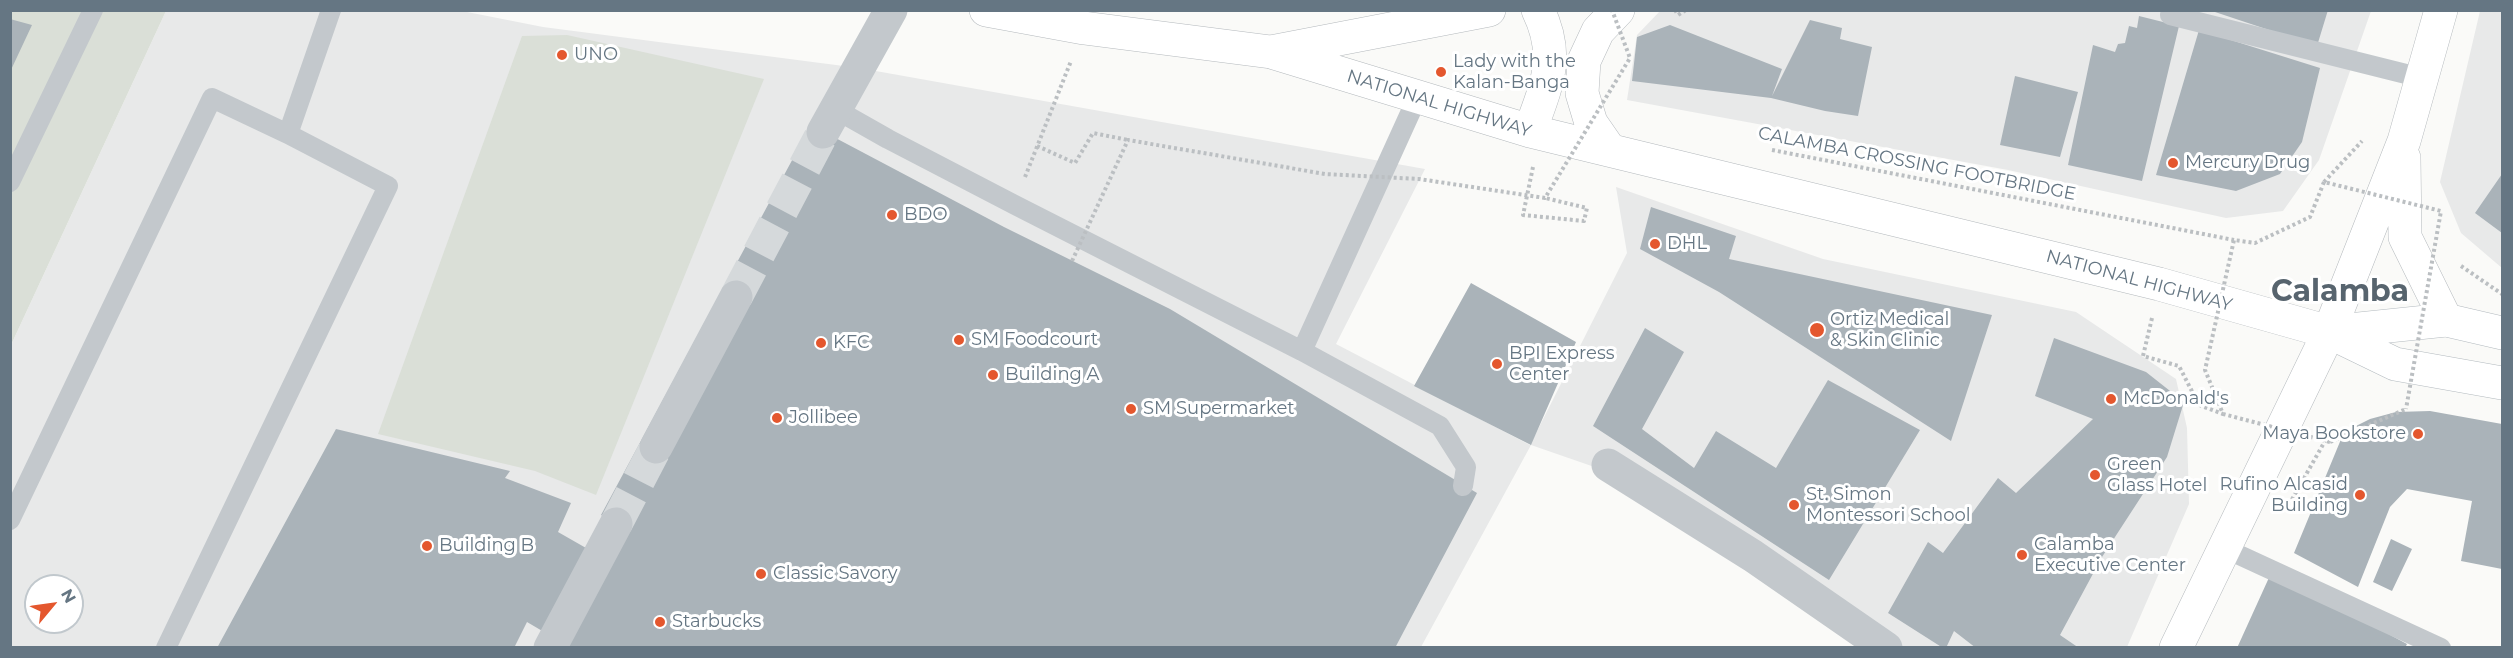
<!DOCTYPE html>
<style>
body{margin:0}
#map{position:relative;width:2513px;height:658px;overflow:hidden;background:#fafaf8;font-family:Montserrat,sans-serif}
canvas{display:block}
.frame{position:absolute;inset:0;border:12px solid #657683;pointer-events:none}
.north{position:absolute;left:24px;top:574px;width:60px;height:60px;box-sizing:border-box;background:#fff;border:2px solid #c1c8cd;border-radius:50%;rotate:61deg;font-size:16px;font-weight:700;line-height:24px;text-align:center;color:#657683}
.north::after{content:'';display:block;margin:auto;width:21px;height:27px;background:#e4572e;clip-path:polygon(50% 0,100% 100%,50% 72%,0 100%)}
</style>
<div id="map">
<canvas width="2513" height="658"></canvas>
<div class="frame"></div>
<div class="north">N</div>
</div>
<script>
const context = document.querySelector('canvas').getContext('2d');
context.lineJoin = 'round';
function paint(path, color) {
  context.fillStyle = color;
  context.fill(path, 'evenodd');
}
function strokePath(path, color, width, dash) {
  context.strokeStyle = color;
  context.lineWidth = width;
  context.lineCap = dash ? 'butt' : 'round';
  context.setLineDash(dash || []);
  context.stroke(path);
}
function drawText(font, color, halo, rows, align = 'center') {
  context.font = font + ' Montserrat,sans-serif';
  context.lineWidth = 6;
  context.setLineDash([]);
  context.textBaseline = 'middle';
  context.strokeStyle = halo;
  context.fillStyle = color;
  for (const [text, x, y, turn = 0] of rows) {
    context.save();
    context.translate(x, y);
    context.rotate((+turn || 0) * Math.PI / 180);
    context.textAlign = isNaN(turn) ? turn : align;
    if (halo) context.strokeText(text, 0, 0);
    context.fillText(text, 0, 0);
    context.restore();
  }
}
paint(new Path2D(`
 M166,11H462L543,27L859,68L1425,169L1336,344L1530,445L1627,253L1616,187L1823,259L2076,312L2176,379L2187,428L2189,504L2127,647H1875L1606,471L1531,445L1421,647L11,648V345ZM36,586H72V622H36Z
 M1660,11H2371L2319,160L2283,211L2226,218L2008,170L1627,100L1637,35Z
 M2480,11H2502V268L2461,233L2440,182Z`), '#e8e9e9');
paint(new Path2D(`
 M11,11H166L11,345Z
 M567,35L764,79L596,495L535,471L378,434L522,36Z`), '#dadfd7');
paint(new Path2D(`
 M2209,10H2328L2317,46Z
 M2139,16L2179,26L2142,181L2068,165L2093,45L2115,52L2118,44L2125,43L2129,26L2137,28Z
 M10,19L32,25L10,72Z
 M1810,20L1842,28L1840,39L1872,47L1858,116L1825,111L1771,98L1632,81L1637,37L1670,25L1782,69L1772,96Z
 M2199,30L2320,68L2302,142L2280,174L2236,191L2156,175Z
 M2015,76L2078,92L2060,157L2000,145Z
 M811,125L1004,227L1170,309L1477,493L1395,648H558L561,642L527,622L514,648H217L336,429L510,471L505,478L571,503L558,532L607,560L623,528L601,515Z
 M2502,174V233L2475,213Z
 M1651,207L1736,236L1729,259L1992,315L1951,441L1719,292L1640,249Z
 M1471,283L1576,342L1531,445L1414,386Z
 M1645,328L1684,352L1642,429L1694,468L1716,431L1776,468L1828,380L1920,430L1829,580L1593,426Z
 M2054,338L2146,372L2184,402L2167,457L2102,557L2060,635L2079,648H1976L1954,631L1946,648H1943L1888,613L1928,542L1943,553L1998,478L2016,493L2093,419L2035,396Z
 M2430,411L2502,424V569L2461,561L2472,501L2407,489L2390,507L2358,587L2294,553L2344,432L2370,419L2396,412Z
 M2391,539L2412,549L2392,591L2373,582Z
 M2272,571L2407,644L2405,648H2237Z`), '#aab3b9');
strokePath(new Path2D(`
 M736,297L823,132
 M616,524L656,447`), '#d5d9db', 33, [33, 16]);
const secondary = new Path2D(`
 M2329,332L2395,364L2502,383
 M2330,332L2446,320L2502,333`);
const primary = new Path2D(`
 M2176,648L2329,332`);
const highway = new Path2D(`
 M986,10L1084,28L1271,52L1489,10
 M1271,52L1530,131L2159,284L2329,332L2404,141L2441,10
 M1530,131C1546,86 1561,57 1538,10
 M1609,149L1591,123L1582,93L1584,61L1598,31L1618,10
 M2404,158L2405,237L2446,320`);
strokePath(secondary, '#b3babf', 34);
strokePath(primary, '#b5babe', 34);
strokePath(highway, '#b4b9bd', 34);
strokePath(new Path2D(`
 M1675,10L1678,15L1686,10
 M1037,146L1075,163L1093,133L1128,140
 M1772,150L2234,240
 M1533,167L1523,215L1584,221L1587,208L1545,198
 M1025,177L1071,61
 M2324,182L2362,141
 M2461,266L2502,294
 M2152,318L2143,356L2179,366L2199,405L2223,414
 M2330,442L2406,409
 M2286,510L2325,441`), '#bbbfc2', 4, [3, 3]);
strokePath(new Path2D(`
 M2171,10L2170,15L2422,78
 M835,109L888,139L1015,205L1302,351L1440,426L1466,467L1463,486
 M288,134L331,10
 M10,182L93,10
 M1302,351L1417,98
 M10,520L212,98L288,134L388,186L166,648
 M2224,548L2441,648`), '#c3c8cc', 20);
strokePath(new Path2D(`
 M823,132L891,10
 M656,447L736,297
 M1608,465L1753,556L1886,648
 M550,648L616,524`), '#c3c8cc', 33);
strokePath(secondary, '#fff', 33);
strokePath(primary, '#fff', 33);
strokePath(highway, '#fff', 33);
strokePath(new Path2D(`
 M1072,261L1128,140L1325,174L1419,179L1545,198L1630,58L1612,10
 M2330,442L2223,414L2205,370L2234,240L2255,243L2310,217L2324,182L2441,211L2406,409`), '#bbbfc2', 4, [3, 3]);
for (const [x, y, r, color] of [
 [562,55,6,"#e4572e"],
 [1441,72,6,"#e4572e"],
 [2173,163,6,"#e4572e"],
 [892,215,6,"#e4572e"],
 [1655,244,6,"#e4572e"],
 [1817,330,8,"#e4572e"],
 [959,340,6,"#e4572e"],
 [821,343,6,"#e4572e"],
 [1497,364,6,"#e4572e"],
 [993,375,6,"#e4572e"],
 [2111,399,6,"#e4572e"],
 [1131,409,6,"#e4572e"],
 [777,418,6,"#e4572e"],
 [2418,434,6,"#e4572e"],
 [2095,475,6,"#e4572e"],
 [2360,495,6,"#e4572e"],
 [1794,505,6,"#e4572e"],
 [427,546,6,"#e4572e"],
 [2022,555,6,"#e4572e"],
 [761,574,6,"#e4572e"],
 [660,622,6,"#e4572e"]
]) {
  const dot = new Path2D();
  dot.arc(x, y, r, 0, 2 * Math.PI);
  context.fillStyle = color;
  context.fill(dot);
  strokePath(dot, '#fff', 2);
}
drawText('18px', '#657683', '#fff', [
 ["UNO",574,55],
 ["Lady with the",1453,62],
 ["Kalan-Banga",1453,83],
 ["Mercury Drug",2185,163],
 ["BDO",904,215],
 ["DHL",1667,244],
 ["Ortiz Medical",1830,320],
 ["& Skin Clinic",1830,341],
 ["SM Foodcourt",971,340],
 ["KFC",833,343],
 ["BPI Express",1509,354],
 ["Center",1509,375],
 ["Building A",1005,375],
 ["McDonald's",2123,399],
 ["SM Supermarket",1143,409],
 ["Jollibee",789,418],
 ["Maya Bookstore",2406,434,"right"],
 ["Green",2107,465],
 ["Glass Hotel",2107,486],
 ["Rufino Alcasid",2348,485,"right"],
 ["Building",2348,506,"right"],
 ["St. Simon",1806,495],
 ["Montessori School",1806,516],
 ["Calamba",2034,545],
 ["Executive Center",2034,566],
 ["Building B",439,546],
 ["Classic Savory",773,574],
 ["Starbucks",672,622]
], 'left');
drawText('18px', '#657683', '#fff', [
 ["NATIONAL HIGHWAY",1439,104,17],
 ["CALAMBA CROSSING FOOTBRIDGE",1917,164,11],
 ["NATIONAL HIGHWAY",2139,281,15]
]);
drawText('bold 30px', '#57646e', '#fff', [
 ["Calamba",2340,292]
]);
</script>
